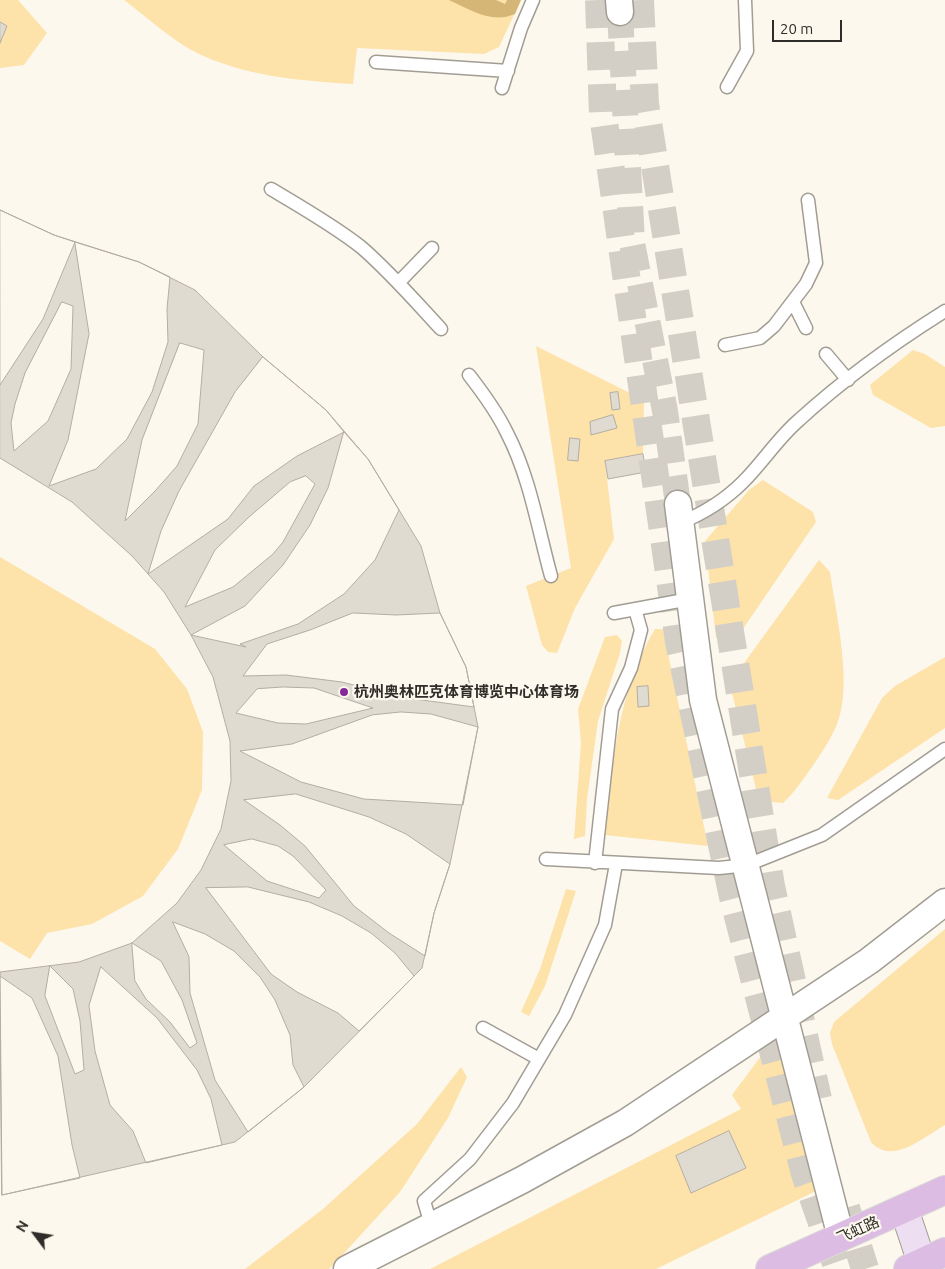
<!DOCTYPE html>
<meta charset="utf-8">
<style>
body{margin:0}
#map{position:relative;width:945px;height:1269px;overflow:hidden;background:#fdf8ed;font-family:Ubuntu,sans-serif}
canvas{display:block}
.north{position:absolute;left:10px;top:1209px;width:50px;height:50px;-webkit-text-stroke:4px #fdf8ed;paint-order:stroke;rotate:301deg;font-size:14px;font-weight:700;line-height:20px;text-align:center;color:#2f2d29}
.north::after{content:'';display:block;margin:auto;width:18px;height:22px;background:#2f2d29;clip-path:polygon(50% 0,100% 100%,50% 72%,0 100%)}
.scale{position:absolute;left:772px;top:20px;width:70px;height:22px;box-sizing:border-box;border:2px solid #2f2d29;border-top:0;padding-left:6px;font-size:15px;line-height:18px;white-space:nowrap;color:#2f2d29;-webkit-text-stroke:4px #fdf8ed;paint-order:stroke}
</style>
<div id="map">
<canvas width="945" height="1269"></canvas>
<div class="north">N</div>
<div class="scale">20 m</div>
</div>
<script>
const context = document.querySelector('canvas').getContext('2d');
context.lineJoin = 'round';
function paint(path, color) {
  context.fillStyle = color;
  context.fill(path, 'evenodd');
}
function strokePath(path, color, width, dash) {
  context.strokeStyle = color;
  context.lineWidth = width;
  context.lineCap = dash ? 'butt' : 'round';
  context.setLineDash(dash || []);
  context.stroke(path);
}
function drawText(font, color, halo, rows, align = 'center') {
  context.font = font + ' Ubuntu,"Noto Sans SC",sans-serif';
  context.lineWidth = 4.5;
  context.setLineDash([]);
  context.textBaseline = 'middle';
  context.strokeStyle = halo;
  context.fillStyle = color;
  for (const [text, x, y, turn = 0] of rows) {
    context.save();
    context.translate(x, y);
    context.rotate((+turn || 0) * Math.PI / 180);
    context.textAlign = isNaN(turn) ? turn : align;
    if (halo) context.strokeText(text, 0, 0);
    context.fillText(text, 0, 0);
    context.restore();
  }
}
paint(new Path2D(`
 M0,0H18L47,33L24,65L0,68Z
 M124,0H521L499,47L484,54L357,48L353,84C301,81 243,76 195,52C170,39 147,17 124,0Z
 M536,346L644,400L643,454L605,461L614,539L575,608L557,653L548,652L542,645L526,586L571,568Z
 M913,350L925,354L945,367V426L931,428L873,395L870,385Z
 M763,480L813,512L816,522L736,639L716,638L705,541L749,490Z
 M0,557L155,649L187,689L203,732L202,790L178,849L143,896L92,924L47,933L30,959L0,941Z
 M819,560L830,572C836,614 853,685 837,724C831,739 822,752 814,764C804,778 795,792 783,803L761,801L758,797L732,693L731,681Z
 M655,629H663L708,846L605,835C612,764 618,691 655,629Z
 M617,635L622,641L620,653L598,721L587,799L585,836L574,839L581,743L578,709L605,637Z
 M945,657V728L838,800L827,798L882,698L895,686Z
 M566,889L576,891L545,986L529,1016L521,1012L540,969Z
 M945,929V1125C924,1137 892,1166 871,1142L832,1044L830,1033L834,1022Z
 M761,1056L787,1062L820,1189L656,1269H430L741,1109L732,1095Z
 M461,1067L467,1077L448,1118L400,1192L335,1263L329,1269H245L323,1209L417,1124Z`), '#fde2aa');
paint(new Path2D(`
 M449,0H496L505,4L507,0H521L515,14C491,24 471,10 449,0Z`), '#d5b677');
const building = new Path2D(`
 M0,22L7,26L0,43Z
 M0,210L54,235L139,262L195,290L263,357L326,410L368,459L421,546L440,613L466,667L478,727L450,864L434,913L422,968L304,1087L235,1142L2,1195L0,972L79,962L132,943L177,903L201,870L221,829L231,781L230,741L213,677L191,635L164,592L132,556L72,502L0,458Z
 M0,210L54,235L75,242L43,319L0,385Z
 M75,242L139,262L170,277L167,309L168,342L152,392L127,439L96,469L49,486L68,440L89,334Z
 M62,302L73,306L71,369L48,421L14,451L11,423L15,404L25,373Z
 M180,343L204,350L198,424L177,466L155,491L125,521L142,440Z
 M263,357L326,410L344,432L297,456L254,486L228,519L148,574L161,531L179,491L235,392Z
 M618,392L620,409L612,410L610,393Z
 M613,415L617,428L591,435L590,422Z
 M344,432L368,459L399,510L375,560L344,594L298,624L240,644L246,647L191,635L245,606L283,565L310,525L328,488Z
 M570,438L580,439L578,461L568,460Z
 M643,454L646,472L608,479L605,461Z
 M306,476L315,484L283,542L273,554L233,587L185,607L215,550L249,517L290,482Z
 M353,613L396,615L440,613L466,667L474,707L400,697L342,682L286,675L243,676L267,644L310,630Z
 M648,686L649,706L638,707L637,687Z
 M283,687L314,688L373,708L306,724L278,723L236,713L257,689Z
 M401,712L431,714L478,727L463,805L364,799L301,782L240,751L292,744L372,715Z
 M296,794L369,817L406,834L450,864L434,913L425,956L389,933L354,906L305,846L280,825L244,800Z
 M252,839L278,846L293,856L326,890L319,898L267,881L224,845Z
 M248,887L309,902L342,916L371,933L395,953L414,976L359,1031L338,1013L297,992L271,974L206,888Z
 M173,922L205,934L234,951L260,977L275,1000L290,1035L293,1065L304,1087L248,1132L215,1080L190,993L189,957Z
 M132,943L161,961L182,1000L197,1043L190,1048L170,1022L146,999L135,981Z
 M50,966L73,989L80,1021L84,1070L75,1074L45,996Z
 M101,967L157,1018L197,1070L211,1099L222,1145L146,1163L133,1131L110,1105L95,1051L89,1006Z
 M0,976L32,998L58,1056L72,1145L80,1178L2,1195Z
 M729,1131L746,1168L691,1193L676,1156Z`);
paint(building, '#e0dbd1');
strokePath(building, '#b3aea4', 1);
strokePath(new Path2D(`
 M620,12L632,243L665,411L678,504`), '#d4cfc6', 26, [26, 13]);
strokePath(new Path2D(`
 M599,0L603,115L679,642L733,897L805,1174L838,1269
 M640,0L645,104L771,886L818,1099
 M846,1208L865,1269`), '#d4cfc6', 28, [28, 14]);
const service = new Path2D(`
 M376,62L508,71
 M727,87L747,51L745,0
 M502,88L521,28L533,0
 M271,189C301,207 333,225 361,247C390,272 415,301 441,329
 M399,282L432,248
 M793,302L806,328
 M725,345L760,338L774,326L806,284L816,263L808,200
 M826,354L848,380
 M469,375C483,393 497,412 507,433C530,477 538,529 551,576
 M680,523C702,514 726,499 743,482C763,462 778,438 799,420C844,379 894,343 945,311
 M614,613L690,599
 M546,859L719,868L747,865L822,835L945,749
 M595,863L612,709L631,668L641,630L635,609
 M483,1028L539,1059
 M432,1228L424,1201L470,1159L513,1103L565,1015L605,925L616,864`);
const minor = new Path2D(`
 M619,0L620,12
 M678,504L703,700L841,1237
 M347,1269L522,1180L625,1123L869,961L945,902`);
const secondary = new Path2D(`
 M904,1209L924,1269`);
const primary = new Path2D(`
 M770,1269L945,1190
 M908,1269L945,1252`);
strokePath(service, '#a29d94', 15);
strokePath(minor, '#a29d94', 29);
strokePath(secondary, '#a29d94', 30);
strokePath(primary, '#dad9d8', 30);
strokePath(service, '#fff', 12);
strokePath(minor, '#fff', 26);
strokePath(secondary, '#eddef1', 28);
strokePath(primary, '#dcbce2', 28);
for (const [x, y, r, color] of [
 [344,692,5,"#842a97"]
]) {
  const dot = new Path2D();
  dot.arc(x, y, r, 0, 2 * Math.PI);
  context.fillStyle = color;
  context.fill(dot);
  strokePath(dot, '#fdf8ed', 2);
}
drawText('bold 15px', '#2f2d29', '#fdf8ed', [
 ["杭州奥林匹克体育博览中心体育场",354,692]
], 'left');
drawText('15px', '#2f2d29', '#fdf8ed', [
 ["飞虹路",858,1230,-24]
]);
</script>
